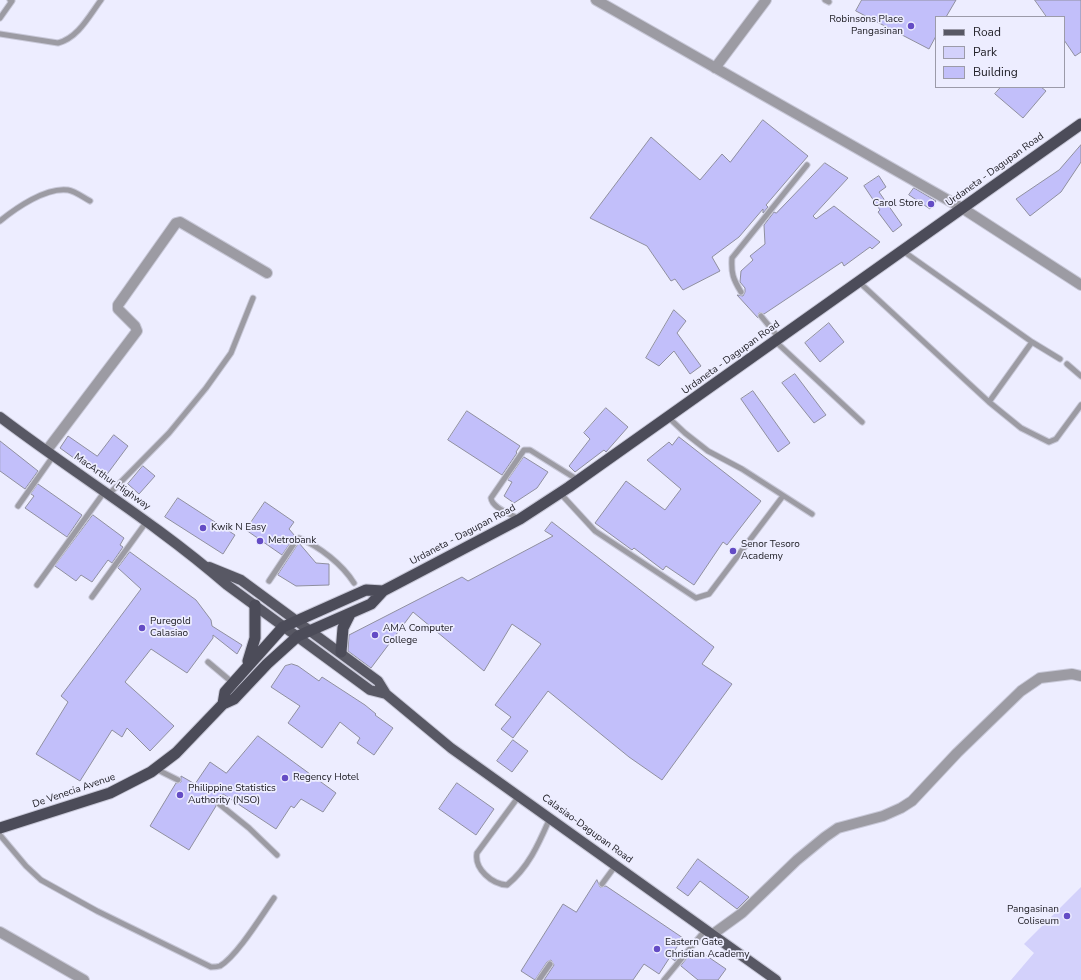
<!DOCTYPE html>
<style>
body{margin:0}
#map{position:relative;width:1081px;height:980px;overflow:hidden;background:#ededff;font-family:"Nunito Sans",sans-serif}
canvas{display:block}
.legend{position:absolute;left:935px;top:16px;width:130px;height:72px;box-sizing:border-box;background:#ededff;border:1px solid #9c9ba9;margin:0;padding:5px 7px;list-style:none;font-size:12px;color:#222128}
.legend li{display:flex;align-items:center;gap:8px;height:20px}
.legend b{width:20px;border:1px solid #9c9ba9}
</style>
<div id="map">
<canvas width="1081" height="980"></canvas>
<ul class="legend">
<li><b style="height:5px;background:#585864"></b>Road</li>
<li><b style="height:11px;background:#d3d1fb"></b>Park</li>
<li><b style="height:11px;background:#c2bffa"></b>Building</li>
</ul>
</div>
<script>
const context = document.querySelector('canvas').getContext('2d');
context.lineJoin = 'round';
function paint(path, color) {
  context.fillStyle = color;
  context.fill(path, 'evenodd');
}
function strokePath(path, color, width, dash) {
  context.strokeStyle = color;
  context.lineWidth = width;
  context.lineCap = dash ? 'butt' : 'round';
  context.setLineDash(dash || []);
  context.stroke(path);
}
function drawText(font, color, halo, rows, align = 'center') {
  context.font = font + ' "Nunito Sans",sans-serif';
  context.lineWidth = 3.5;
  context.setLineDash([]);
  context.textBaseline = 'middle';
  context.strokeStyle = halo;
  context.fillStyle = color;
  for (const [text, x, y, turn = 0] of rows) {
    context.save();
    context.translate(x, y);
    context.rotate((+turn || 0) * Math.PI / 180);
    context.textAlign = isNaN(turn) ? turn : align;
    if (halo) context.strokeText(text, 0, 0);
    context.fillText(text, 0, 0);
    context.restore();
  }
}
paint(new Path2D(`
 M1081,887V980H1011L1034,953L1024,944Z`), '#d3d1fb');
const building = new Path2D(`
 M862,0H956L946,17H936V36L929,49L856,11Z
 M1035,0H1081V52L1075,56L1064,40V17H1047Z
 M1001,87H1041L1046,91L1023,118L995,94Z
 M763,120L808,156L766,205L768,207L763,213V209L739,237L712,257L720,271L683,290L675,279L671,281L647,246L590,218L651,137L700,180L722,154L730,162Z
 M1081,145V162L1061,192L1030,216L1016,199L1059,170Z
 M825,163L848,178L813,216L816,219L834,206L880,242L872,249L870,247L844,266L842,262L764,314L759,313L758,318L737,295L743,296L745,292V288L740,282L741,271L753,260L750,256L765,244L764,225L774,212L776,213Z
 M879,176L886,187L879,192L902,225L893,232L878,212L880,210L864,186Z
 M914,188L936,201L930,209L909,195Z
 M674,310L686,321L677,333L701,366L690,374L674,351L659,366L646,358Z
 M829,323L844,342L820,362L805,343Z
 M795,374L826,415L814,423L782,383Z
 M753,391L790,443L778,452L741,399Z
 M606,408L628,427L606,452L604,450L575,472L569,466L590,439L584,433Z
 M467,411L520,446L516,452L517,453L502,475L448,440Z
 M114,435L128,446L105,477L80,459L78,461L60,448L68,436L97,456Z
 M679,437L761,501L727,545L723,542L694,585L666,566L663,570L634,548L632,550L595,523L626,481L665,510L681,489L647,460L669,442L672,445Z
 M0,441L38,471L25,489L0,471Z
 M524,457L548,472L537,488L514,503L504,496L512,482L508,480Z
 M143,466L155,476L139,494L128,484Z
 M38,484L82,515L67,537L25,508L34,496L31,494Z
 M178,498L235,535L223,554L165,517Z
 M265,502L294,522L289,529L295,536L282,555L246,530Z
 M93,515L124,538L120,545L123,547L112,563L108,560L92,582L81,575L76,581L55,566Z
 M552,522L714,647L702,664L732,684L662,780L629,757L548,691L513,738L501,729L511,717L495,705L541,644L512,624L484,671L413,612L371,668L348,651L349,635L462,577L468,581L553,536L545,531Z
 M299,543L316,563L329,564V585L296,586L278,575Z
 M130,552L196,600L211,620L212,626L242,645L237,654L213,635V638L187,673L151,649L125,682L174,726L150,751L127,728L122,737L112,730L80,781L36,754L68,702L61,696L141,589L118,568Z
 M292,664L298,666L319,681L322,677L365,705L376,714L375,715L393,728L374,755L357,743L360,738L340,722L322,748L288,723L300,706L271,687L285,666Z
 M258,736L336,793L323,812L301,799L294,808L291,806L276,829L223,794L220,800L215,801L216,806L189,850L150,826L176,783L181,782V776L195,784L210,762L226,773Z
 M513,740L528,751L512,772L497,761Z
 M457,783L494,809L476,835L439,809Z
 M698,859L749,897L737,909L700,881L688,896L677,888Z
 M597,880L600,887L606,886L683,938L673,953H681L675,961L670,957L659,974L644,964L633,980H544L554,965L551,960L547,962L535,980L521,971L563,904L576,912Z
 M692,952H701L726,969L718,980H698L681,966Z`);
paint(building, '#c2bffa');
strokePath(building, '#8f8f9f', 1);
const service = new Path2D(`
 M825,0L829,2
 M0,18L12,1L10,0
 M0,34L58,43C78,38 89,16 101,0
 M0,221C16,208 46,187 68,190C75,191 84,198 90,201
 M859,282L989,402L1032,342L903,251
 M741,292C733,279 731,273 732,258L807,165
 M761,316L779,338
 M775,341L862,422
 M1032,342L1060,359
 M1067,364L1081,376
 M989,402L1021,428L1049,442L1056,439L1081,405
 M669,418L685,433L708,451L742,469L812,514
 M560,493L595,531L696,598L709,594L783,496
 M109,494L169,433L206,388L231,353L253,298
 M18,506L54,455
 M519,519C511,514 492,508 491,498L524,450H530L578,480
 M269,581L297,539L299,538C320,547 342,564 354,583
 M37,585L105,491
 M92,597L147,521
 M208,662L233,683
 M156,769L178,780
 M519,796L477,853C474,869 492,884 507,885C529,867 539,843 550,818
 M218,803L249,828L277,855
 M0,835L26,866L41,880L97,911L211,967C215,967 217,967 220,966C237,956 262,915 274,898
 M602,884L616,865
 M539,980L550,964
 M664,980L706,929`);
const minor = new Path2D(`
 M596,0L962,208L1081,285
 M715,68L766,0
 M47,450L137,331L135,326L118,309V305L176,223L180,222L267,273
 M0,932L84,980
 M713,934L742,913L797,860L825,837L838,828L883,816L901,808L912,801L957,753L1021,691L1040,678L1072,674L1081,676`);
const primary = new Path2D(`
 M0,417C75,474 156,523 227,585L370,690L386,694
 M209,567L241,580L378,681L386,694L451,748L776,980`);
const trunk = new Path2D(`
 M341,652L343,628L350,614
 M248,661L255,638V605
 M223,704L225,692L283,627L366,590L383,591
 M0,828L110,793L151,772L176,753L223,704L234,699L267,664L298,636L371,604L383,591L520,519L569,487L1081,124`);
strokePath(service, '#c8c8d8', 7);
strokePath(minor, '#c8c8d8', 12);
strokePath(primary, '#c8c8d8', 12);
strokePath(trunk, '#c8c8d8', 13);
strokePath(service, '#9c9ba3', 5);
strokePath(minor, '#9c9ba3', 10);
strokePath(primary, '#585864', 10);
strokePath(trunk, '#4c4c59', 11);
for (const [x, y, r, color] of [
 [911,26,4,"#644cc5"],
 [931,204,4,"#644cc5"],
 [203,528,4,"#644cc5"],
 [260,541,4,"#644cc5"],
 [733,551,4,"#644cc5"],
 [142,628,4,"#644cc5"],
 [375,635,4,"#644cc5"],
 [285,778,4,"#644cc5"],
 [180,795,4,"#644cc5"],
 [1067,916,4,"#644cc5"],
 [657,949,4,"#644cc5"]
]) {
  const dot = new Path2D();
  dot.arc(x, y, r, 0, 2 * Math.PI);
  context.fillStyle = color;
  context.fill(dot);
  strokePath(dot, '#ededff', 1.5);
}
drawText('10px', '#222128', '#ededff', [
 ["Robinsons Place",903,20,"right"],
 ["Pangasinan",903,32,"right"],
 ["Carol Store",923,204,"right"],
 ["Kwik N Easy",211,528],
 ["Metrobank",268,541],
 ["Senor Tesoro",741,545],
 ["Academy",741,557],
 ["Puregold",150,622],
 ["Calasiao",150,634],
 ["AMA Computer",383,629],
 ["College",383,641],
 ["Regency Hotel",293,778],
 ["Philippine Statistics",188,789],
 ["Authority (NSO)",188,801],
 ["Pangasinan",1059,910,"right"],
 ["Coliseum",1059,922,"right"],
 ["Eastern Gate",665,943],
 ["Christian Academy",665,955]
], 'left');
drawText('10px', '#222128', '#ededff', [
 ["Urdaneta - Dagupan Road",995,170,-36],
 ["Urdaneta - Dagupan Road",731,358,-36],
 ["MacArthur Highway",112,482,35],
 ["Urdaneta - Dagupan Road",463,535,-28],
 ["De Venecia Avenue",74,791,-19],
 ["Calasiao-Dagupan Road",587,829,36]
]);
</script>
